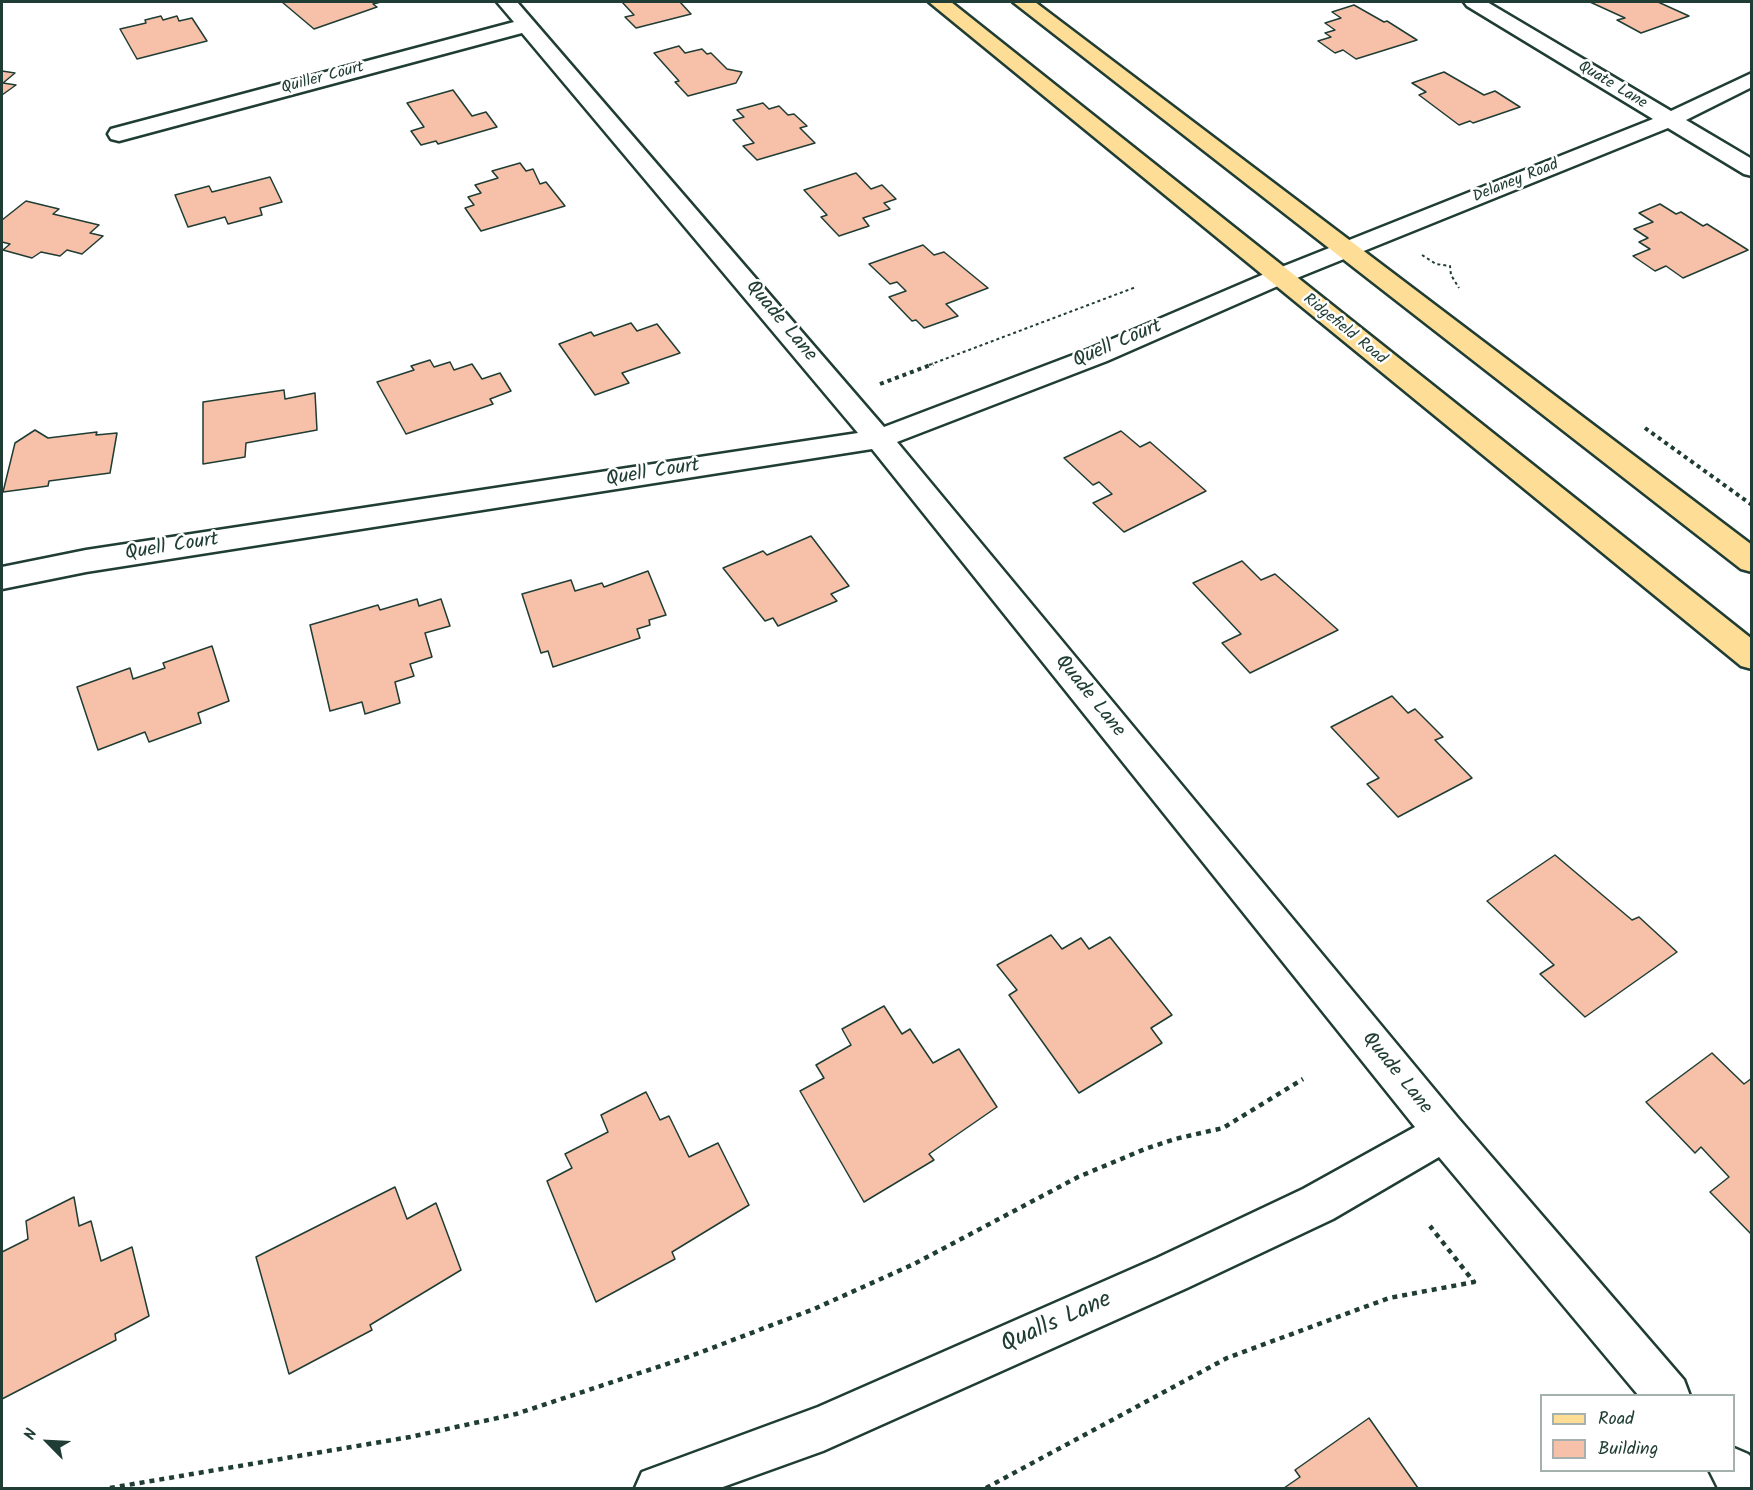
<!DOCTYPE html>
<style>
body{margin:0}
#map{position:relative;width:1753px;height:1490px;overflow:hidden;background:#fff;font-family:Kalam,sans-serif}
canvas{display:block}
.frame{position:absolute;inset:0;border:3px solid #1f3d34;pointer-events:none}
.legend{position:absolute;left:1540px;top:1394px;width:195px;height:78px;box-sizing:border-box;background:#fff;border:2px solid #a5b1ae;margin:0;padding:8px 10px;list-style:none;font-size:18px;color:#1f3d34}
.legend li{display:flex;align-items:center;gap:12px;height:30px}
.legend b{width:30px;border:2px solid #a5b1ae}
.north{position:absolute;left:18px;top:1412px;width:60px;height:60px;-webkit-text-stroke:4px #fff;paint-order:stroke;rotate:294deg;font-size:16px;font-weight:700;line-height:24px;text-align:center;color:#1f3d34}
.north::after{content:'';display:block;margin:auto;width:21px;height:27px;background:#1f3d34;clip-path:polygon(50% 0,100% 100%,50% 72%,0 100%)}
</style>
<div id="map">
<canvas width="1753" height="1490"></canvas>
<div class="frame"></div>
<ul class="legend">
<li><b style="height:8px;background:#fedd96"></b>Road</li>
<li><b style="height:16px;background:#f6c0a9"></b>Building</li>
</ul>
<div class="north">N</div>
</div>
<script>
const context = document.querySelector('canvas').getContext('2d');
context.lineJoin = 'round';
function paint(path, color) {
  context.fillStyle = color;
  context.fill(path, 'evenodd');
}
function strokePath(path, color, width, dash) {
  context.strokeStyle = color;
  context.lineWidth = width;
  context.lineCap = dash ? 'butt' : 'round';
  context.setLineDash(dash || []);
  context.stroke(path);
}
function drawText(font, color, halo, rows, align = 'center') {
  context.font = font + ' Kalam,sans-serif';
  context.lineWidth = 5;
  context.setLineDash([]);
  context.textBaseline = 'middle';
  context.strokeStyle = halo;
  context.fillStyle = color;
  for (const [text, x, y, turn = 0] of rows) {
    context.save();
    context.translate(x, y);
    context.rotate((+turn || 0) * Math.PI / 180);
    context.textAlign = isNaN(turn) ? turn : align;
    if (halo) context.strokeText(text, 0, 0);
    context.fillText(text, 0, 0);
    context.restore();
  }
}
const building = new Path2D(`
 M282,2H381L373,4L377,7L314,29Z
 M622,2H680L691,14L636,28L625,17L634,15Z
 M1590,2H1658L1689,16L1641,33L1617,20L1625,18Z
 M1354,5L1384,22L1387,21L1417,40L1356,59L1343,50L1335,53L1318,41L1331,37L1325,33L1335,30L1325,23L1341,18L1332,12Z
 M161,16L163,20L177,16L179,21L192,18L207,41L137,59L120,29L146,23L145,20Z
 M679,46L685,53L702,49L707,54L711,53L727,69L742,72L736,83L688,96L675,82L679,81L654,53Z
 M2,71L15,73L3,83L16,85L2,95Z
 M1444,72L1484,95L1495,91L1520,107L1473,123L1470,121L1459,125L1419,95L1426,92L1412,83Z
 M453,90L472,116L486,112L497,127L438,144L436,141L421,145L411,131L424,127L407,103Z
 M763,103L769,109L779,106L788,115L794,114L807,126L800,128L815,143L757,160L743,146L754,143L733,120L744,117L737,110Z
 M520,163L526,171L533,169L540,184L546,182L565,206L481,231L465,208L474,205L468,197L481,193L475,185L498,178L492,171Z
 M856,173L871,189L882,185L896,199L884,203L890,209L863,218L869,226L839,236L821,217L827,215L804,190Z
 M270,177L282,202L260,208L262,215L228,224L225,217L188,227L175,195L209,186L212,192Z
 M26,201L59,209L53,214L99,225L90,233L103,236L82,254L67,250L60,256L41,252L32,258L3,250L10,244L2,242V220Z
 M1660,204L1676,214L1681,212L1703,226L1707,224L1748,250L1683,278L1666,266L1655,271L1633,256L1650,249L1639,242L1648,238L1634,229L1653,222L1639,213Z
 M923,245L934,255L944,252L988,288L946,304L958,316L924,328L916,320L912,321L889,297L906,291L897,282L890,284L869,264Z
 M631,323L637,331L657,324L680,353L622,373L629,383L595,395L559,344L591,332L594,336Z
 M430,360L434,367L450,362L454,370L472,364L482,379L500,373L511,391L490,399L493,404L406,434L377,382L414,370L411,366Z
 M284,390L285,399L315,393L317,430L246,443L245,457L203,464V402Z
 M35,430L48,438L97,432L96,435L117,433L110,473L49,481L48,486L3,492L15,443Z
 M1121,431L1140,447L1150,442L1206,491L1124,532L1093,503L1112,494L1099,482L1093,485L1064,458Z
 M811,536L849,586L831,594L837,601L778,626L773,618L765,621L723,568L763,551L767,555Z
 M1242,561L1261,580L1275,574L1338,630L1250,673L1222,643L1241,634L1193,583Z
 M648,571L666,615L649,620L650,625L637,629L640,638L553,667L548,651L541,653L522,594L571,580L575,591L602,583L604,587Z
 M417,599L419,606L441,599L450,626L425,633L432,657L410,664L414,676L395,682L400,703L365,714L362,702L330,711L310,625L378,605L380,610Z
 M212,646L229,701L198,713L201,723L149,742L145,732L98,750L77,687L130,668L133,679L165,668L163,663Z
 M1392,696L1408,713L1415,709L1443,737L1435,740L1472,778L1398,817L1367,784L1379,778L1331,727Z
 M1555,855L1632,920L1639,917L1677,952L1585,1017L1540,974L1554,965L1487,901Z
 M1051,935L1062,949L1081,938L1089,949L1110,937L1172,1015L1151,1028L1162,1043L1079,1093L1009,995L1017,990L997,965Z
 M884,1006L902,1034L910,1029L933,1063L959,1049L997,1107L929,1154L934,1160L864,1202L800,1091L824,1078L816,1065L851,1045L842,1029Z
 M1712,1053L1744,1084L1752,1078V1235L1710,1192L1729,1177L1701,1147L1695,1153L1646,1102Z
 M646,1092L660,1120L669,1116L689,1157L718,1143L749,1205L672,1252L675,1259L596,1302L547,1181L572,1168L565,1154L608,1132L601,1115Z
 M395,1187L407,1219L436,1203L461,1270L370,1325L372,1330L289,1374L256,1257Z
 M74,1197L79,1226L91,1221L101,1261L132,1247L149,1316L115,1334L116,1340L2,1399V1252L28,1239L26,1221Z
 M1369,1418L1418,1488H1284L1300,1477L1295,1470Z`);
paint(building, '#f6c0a9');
strokePath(building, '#1f3d34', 1.5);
const minor = new Path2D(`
 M497,2H517L884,427L1089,349L1269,272L1653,119L1467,6L1464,2H1487L1671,111L1752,73V87L1686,120L1752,159V176L1744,174L1668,128L1287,282L1107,361L897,442L1458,1118L1684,1380L1690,1396H1639L1439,1157L1333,1219L1187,1288L823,1451L720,1488H635L642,1472L818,1407L1157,1258L1303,1189L1415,1127L872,449L86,572L2,589V567L86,550L858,433L522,33L119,141L111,139L108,134L111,129L514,22Z
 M1734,1448L1748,1454L1752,1458V1488H1718L1709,1470H1734Z`);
const major = new Path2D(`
 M929,2H951L1752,639V669L1741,666Z
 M1013,2H1035L1752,545V572L1741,569Z`);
strokePath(minor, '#1f3d34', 5);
strokePath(major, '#1f3d34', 5);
strokePath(new Path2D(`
 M1422,255L1436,264L1450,266L1451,275L1459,288
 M929,365L1136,287`), '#1f3d34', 2, [3, 3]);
strokePath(new Path2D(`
 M880,384L933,364
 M1645,428L1752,505`), '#1f3d34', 4, [4, 4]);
strokePath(new Path2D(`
 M110,1488L410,1437L516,1414L691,1356L814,1309L914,1264L1078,1177L1145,1149L1175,1139L1223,1128L1303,1079
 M986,1488L1227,1358L1389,1298L1474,1282L1430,1226`), '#1f3d34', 4.5, [5, 5]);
paint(minor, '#fff');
paint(major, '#fedd96');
drawText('16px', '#1f3d34', '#fff', [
 ["Quiller Court",323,79,-15],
 ["Quate Lane",1612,86,31],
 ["Delaney Road",1516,182,-22],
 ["Ridgefield Road",1344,330,39]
]);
drawText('20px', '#1f3d34', '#fff', [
 ["Quade Lane",780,322,50],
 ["Quell Court",1118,345,-23],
 ["Quell Court",653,474,-9],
 ["Quell Court",172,548,-9],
 ["Quade Lane",1089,697,51],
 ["Quade Lane",1396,1074,51]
]);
drawText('24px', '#1f3d34', '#fff', [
 ["Qualls Lane",1057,1324,-24]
]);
</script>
